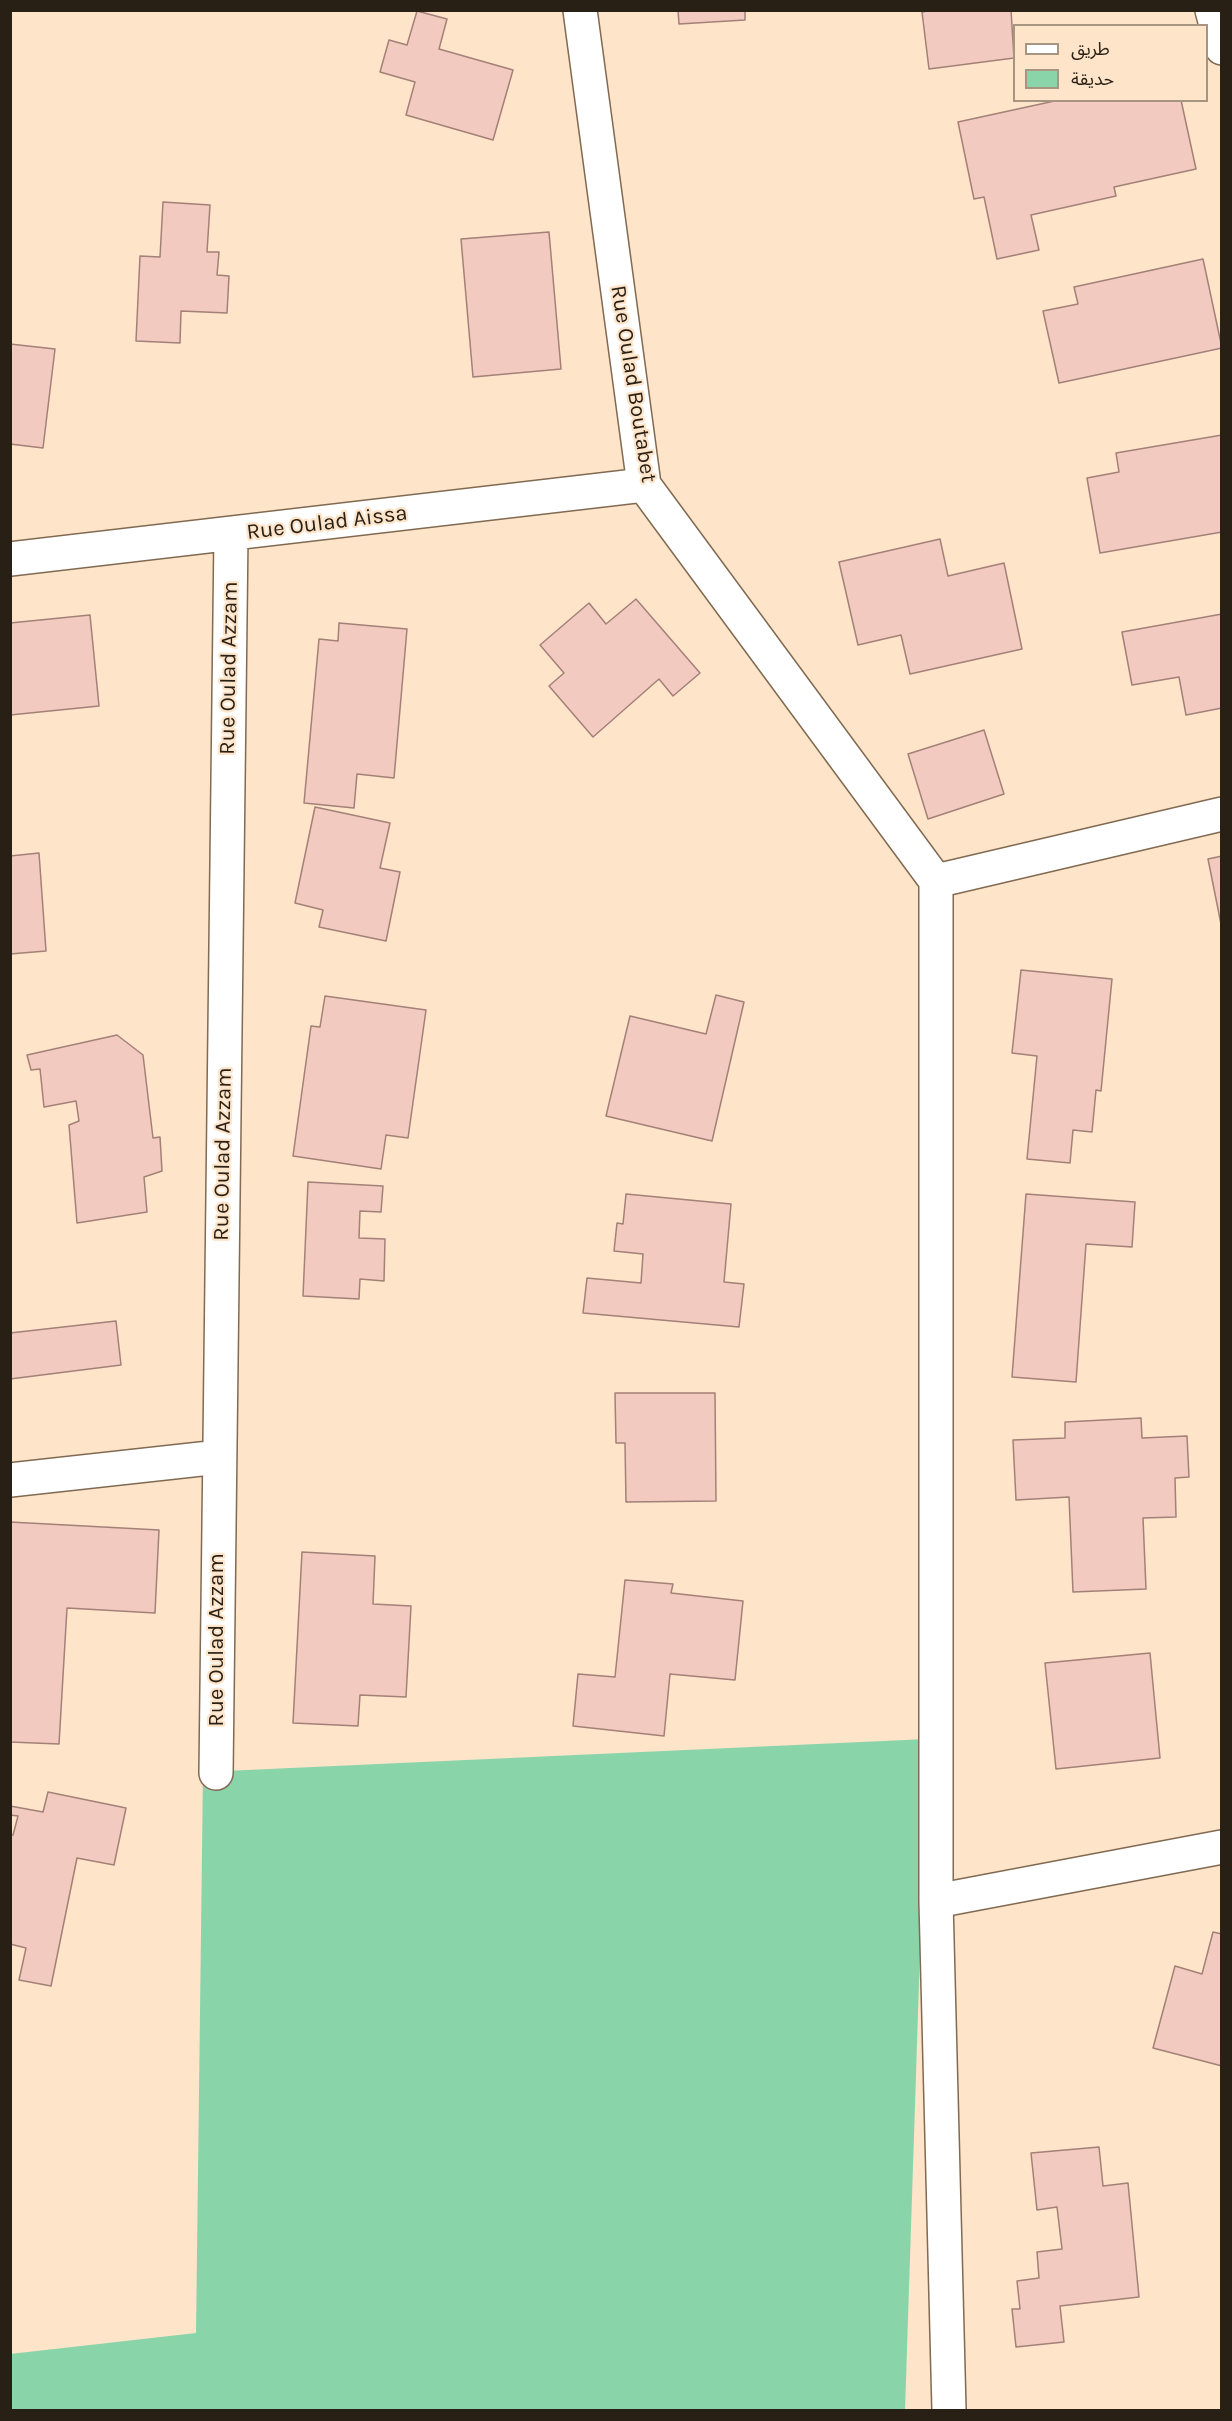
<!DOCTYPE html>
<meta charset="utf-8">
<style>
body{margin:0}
#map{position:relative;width:1232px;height:2421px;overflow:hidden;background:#fee4c9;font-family:Karla,"Noto Sans Arabic",sans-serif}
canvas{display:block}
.frame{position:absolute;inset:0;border:12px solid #281f15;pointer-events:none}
.legend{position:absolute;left:1013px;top:24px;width:195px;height:78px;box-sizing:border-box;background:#fee4c9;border:2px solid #a89581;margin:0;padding:8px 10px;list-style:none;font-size:18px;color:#281f15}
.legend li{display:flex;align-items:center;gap:12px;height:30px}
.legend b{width:30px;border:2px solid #a89581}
</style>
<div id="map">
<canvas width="1232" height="2421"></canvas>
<div class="frame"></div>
<ul class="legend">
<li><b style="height:8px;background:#fff"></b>طريق</li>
<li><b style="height:16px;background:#8ad4aa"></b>حديقة</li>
</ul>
</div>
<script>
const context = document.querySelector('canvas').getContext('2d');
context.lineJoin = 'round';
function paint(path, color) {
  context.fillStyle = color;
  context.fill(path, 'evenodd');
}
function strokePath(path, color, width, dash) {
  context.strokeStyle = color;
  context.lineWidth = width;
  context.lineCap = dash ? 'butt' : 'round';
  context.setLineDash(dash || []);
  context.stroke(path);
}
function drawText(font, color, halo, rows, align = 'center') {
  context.font = font + ' Karla,sans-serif';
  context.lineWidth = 4.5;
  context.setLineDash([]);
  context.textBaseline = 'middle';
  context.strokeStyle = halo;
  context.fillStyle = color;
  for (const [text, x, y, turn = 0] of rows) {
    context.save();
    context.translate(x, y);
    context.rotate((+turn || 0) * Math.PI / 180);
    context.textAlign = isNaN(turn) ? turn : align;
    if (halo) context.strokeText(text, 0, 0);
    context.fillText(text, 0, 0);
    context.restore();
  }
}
paint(new Path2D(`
 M927,1739L905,2410H11L10,2354L196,2333L203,1772Z`), '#8ad4aa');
const building = new Path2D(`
 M678,10H745V20L679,24Z
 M933,10H1011L1014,58L929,69L922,12Z
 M417,11L447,19L439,49L513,70L493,140L406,115L415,82L380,72L389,40L407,45Z
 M1059,100H1181L1196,169L1114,187L1116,196L1031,215L1039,250L997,259L984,197L974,199L958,122Z
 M163,202L210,205L207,252H219L217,275L229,276L227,313L181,311L180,343L136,341L140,256L160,257Z
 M549,232L561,369L473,377L461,239Z
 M1203,259L1222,348L1059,383L1043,311L1078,304L1074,287Z
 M10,344L55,349L43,448L10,444Z
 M1222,435V532L1100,553L1087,478L1119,472L1116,453Z
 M940,539L948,576L1004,563L1022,649L910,674L901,635L858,645L839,562Z
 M636,599L700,673L673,696L659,679L593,737L549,686L564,673L540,645L589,603L606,624Z
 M1222,614V708L1186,715L1179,677L1132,685L1122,632Z
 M90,615L99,706L10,715V623Z
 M339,623L407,629L394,778L357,774L354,808L304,803L319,639L338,641Z
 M984,730L1004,794L928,819L908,754Z
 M315,807L390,823L380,868L400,872L386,941L319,927L323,910L295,903Z
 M39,853L46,951L10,954V856Z
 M1222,856V929L1208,859Z
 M1021,970L1112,979L1101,1091L1096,1090L1092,1132L1073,1130L1070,1163L1027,1159L1037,1056L1012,1053Z
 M716,995L744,1002L712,1141L606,1116L630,1016L706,1034Z
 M325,996L426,1010L408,1138L386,1135L381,1169L293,1156L311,1026L320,1027Z
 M117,1035L143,1055L153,1138L160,1137L162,1171L144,1177L147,1212L77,1223L69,1125L79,1121L76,1101L44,1107L40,1069L31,1070L27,1055Z
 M308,1182L383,1186L381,1212L360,1211L359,1238L385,1239L384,1281L360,1279L359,1299L303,1296Z
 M626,1194L731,1204L724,1282L744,1284L739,1327L583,1313L587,1278L641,1283L643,1254L614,1251L617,1223L623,1224Z
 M1026,1194L1135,1202L1132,1247L1086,1244L1076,1382L1012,1377Z
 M116,1321L121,1365L10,1379V1333Z
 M615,1393H715L716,1501L626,1502L625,1443H616Z
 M1141,1418L1142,1438L1187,1436L1189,1477L1175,1478L1176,1517L1143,1518L1146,1589L1073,1592L1069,1497L1016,1500L1013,1440L1065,1438V1422Z
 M10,1522L159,1530L155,1613L67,1608L59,1744L10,1742Z
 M302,1552L375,1556L373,1604L411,1606L406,1697L360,1695L358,1726L293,1723Z
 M625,1580L673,1584L671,1593L743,1601L735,1680L670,1674L664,1736L573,1726L578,1674L615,1677Z
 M1150,1653L1160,1758L1056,1769L1045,1663Z
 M48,1792L126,1808L114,1865L77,1858L51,1986L19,1980L26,1948L10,1944V1835H13L18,1816L10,1815V1806L43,1812Z
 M1213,1932L1222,1934V2066L1153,2048L1175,1966L1202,1974Z
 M1099,2147L1103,2186L1128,2183L1139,2297L1060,2306L1064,2342L1016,2347L1012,2309H1020L1017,2281L1039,2278L1037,2252L1062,2249L1057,2207L1037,2210L1031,2153Z`);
paint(building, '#f2cac0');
strokePath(building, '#a38078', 1.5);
const minor = new Path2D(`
 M580,10L644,485L936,881
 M1212,10L1222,48
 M10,559L644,485
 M936,881V1901L949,2410
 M936,881L1222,814
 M10,1480L219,1457
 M216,1773L231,534
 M936,1901L1222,1847`);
strokePath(minor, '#816a52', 36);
strokePath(minor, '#fff', 33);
drawText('22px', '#281f15', '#fee4c9', [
 ["Rue Oulad Boutabet",633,384,81],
 ["Rue Oulad Aissa",327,523,-7],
 ["Rue Oulad Azzam",229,668,-89],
 ["Rue Oulad Azzam",223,1154,-89],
 ["Rue Oulad Azzam",217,1640,-90]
]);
</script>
